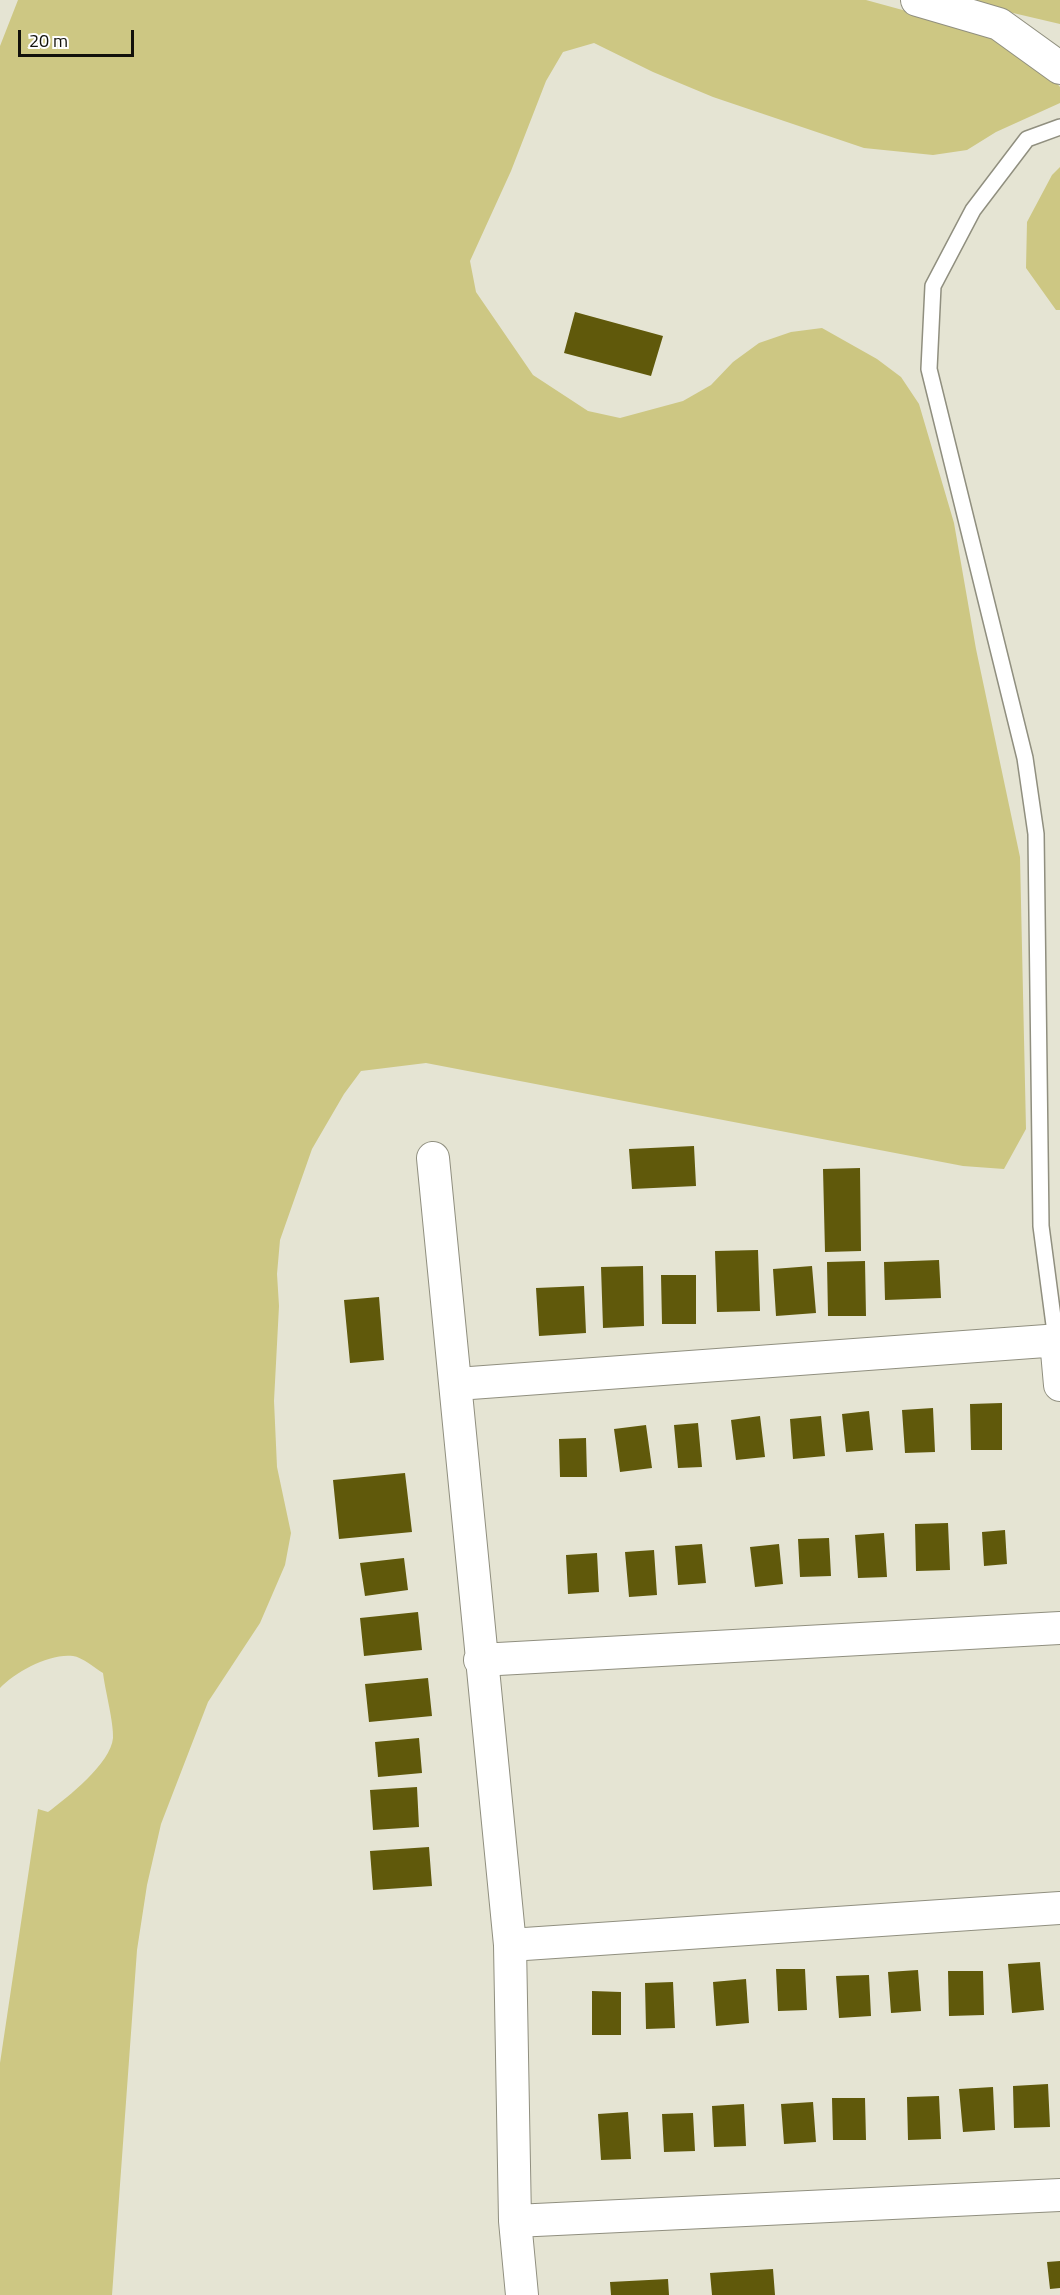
<!DOCTYPE html>
<style>
body{margin:0}
#map{position:relative;width:1060px;height:2295px;overflow:hidden;background:#e5e4d3;font-family:"Titillium Web",sans-serif}
canvas{display:block}
.scale{position:absolute;left:18px;top:30px;width:116px;height:27px;box-sizing:border-box;border:3px solid #12110b;border-top:0;padding-left:8px;font-size:18px;line-height:21px;white-space:nowrap;color:#12110b;-webkit-text-stroke:4px #fff;paint-order:stroke}
</style>
<div id="map">
<canvas width="1060" height="2295"></canvas>
<div class="scale">20 m</div>
</div>
<script>
const context = document.querySelector('canvas').getContext('2d');
context.lineJoin = 'round';
function paint(path, color) {
  context.fillStyle = color;
  context.fill(path, 'evenodd');
}
function strokePath(path, color, width, dash) {
  context.strokeStyle = color;
  context.lineWidth = width;
  context.lineCap = dash ? 'butt' : 'round';
  context.setLineDash(dash || []);
  context.stroke(path);
}
paint(new Path2D(`
 M18,0H866L972,29L1033,56L1060,87V103L996,132L967,150L933,155L864,148L713,97L653,72L594,43L563,52L546,81L511,171L470,261L476,292L533,375L588,411L620,418L683,401L711,385L733,362L759,343L791,332L822,328L877,359L901,377L919,404L954,523L976,649L1020,857L1026,1129L1004,1169L963,1166L426,1063L361,1071L344,1094L312,1149L280,1240L277,1274L279,1306L274,1401L277,1467L291,1533L285,1565L260,1623L208,1702L161,1824L147,1885L137,1950L112,2295H0V2063L38,1809L48,1812C67,1798 111,1763 113,1738C114,1723 105,1690 103,1673C95,1668 82,1657 73,1656C50,1653 15,1672 0,1688V46Z
 M960,0H1060V24L962,1Z
 M1060,167V310H1056L1026,268L1027,222L1052,175Z`), '#cdc783');
paint(new Path2D(`
 M575,312L663,336L651,376L564,353Z
 M694,1146L696,1186L632,1189L629,1149Z
 M860,1168L861,1251L825,1252L823,1169Z
 M758,1250L760,1311L717,1312L715,1251Z
 M939,1260L941,1298L885,1300L884,1262Z
 M865,1261L866,1316H828L827,1262Z
 M643,1266L644,1326L603,1328L601,1267Z
 M812,1266L816,1313L776,1316L773,1269Z
 M661,1275H696V1324H662Z
 M584,1286L586,1333L539,1336L536,1288Z
 M379,1297L384,1360L350,1363L344,1300Z
 M1002,1403V1450H971L970,1404Z
 M933,1408L935,1452L905,1453L902,1410Z
 M869,1411L873,1450L846,1452L842,1414Z
 M760,1416L765,1457L736,1460L731,1420Z
 M821,1416L825,1456L793,1459L790,1419Z
 M698,1423L702,1467L678,1468L674,1425Z
 M646,1425L652,1468L620,1472L614,1429Z
 M586,1438L587,1477H560L559,1439Z
 M405,1473L412,1532L339,1539L333,1480Z
 M948,1523L950,1570L916,1571L915,1524Z
 M1005,1530L1007,1564L984,1566L982,1532Z
 M884,1533L887,1577L858,1578L855,1535Z
 M829,1538L831,1576L800,1577L798,1539Z
 M702,1544L706,1583L678,1585L675,1546Z
 M779,1544L783,1584L755,1587L750,1547Z
 M654,1550L657,1595L629,1597L625,1552Z
 M597,1553L599,1592L568,1594L566,1555Z
 M404,1558L408,1590L365,1596L360,1563Z
 M418,1612L422,1650L364,1656L360,1618Z
 M428,1678L432,1716L369,1722L365,1684Z
 M419,1738L422,1773L378,1777L375,1742Z
 M417,1787L419,1827L373,1830L370,1790Z
 M429,1847L432,1886L373,1890L370,1851Z
 M1040,1962L1044,2010L1012,2013L1008,1964Z
 M776,1969H805L807,2010L778,2011Z
 M918,1970L921,2011L891,2013L888,1972Z
 M948,1971H983L984,2015L949,2016Z
 M869,1975L871,2016L839,2018L836,1976Z
 M746,1979L749,2023L716,2026L713,1982Z
 M673,1982L675,2028L646,2029L645,1983Z
 M592,1991L621,1992V2035H592Z
 M1048,2084L1050,2127L1014,2128L1013,2086Z
 M993,2087L995,2130L963,2132L959,2089Z
 M939,2096L941,2139L908,2140L907,2097Z
 M832,2098H865L866,2140H833Z
 M813,2102L816,2142L784,2144L781,2104Z
 M744,2104L746,2146L714,2147L712,2106Z
 M628,2112L631,2159L601,2160L598,2114Z
 M693,2113L695,2151L664,2152L662,2114Z
 M1060,2261V2288L1050,2289L1047,2262Z
 M773,2269L775,2295H712L710,2273Z
 M668,2279L669,2295H611L610,2282Z`), '#60590b');
const lane = new Path2D(`
 M1056,1340L1041,1226L1036,834L1025,758L929,369L933,286L973,210L1027,139L1060,127`);
const street = new Path2D(`
 M917,0L999,24L1060,68
 M433,1158L510,1945L515,2221L522,2295
 M1056,1340L1060,1385
 M457,1384L1060,1340
 M480,1660L1060,1628
 M510,1945L1060,1908
 M515,2221L1060,2195`);
strokePath(lane, '#908f7f', 18);
strokePath(street, '#908f7f', 34);
strokePath(lane, '#fff', 15);
strokePath(street, '#fff', 32);
</script>
